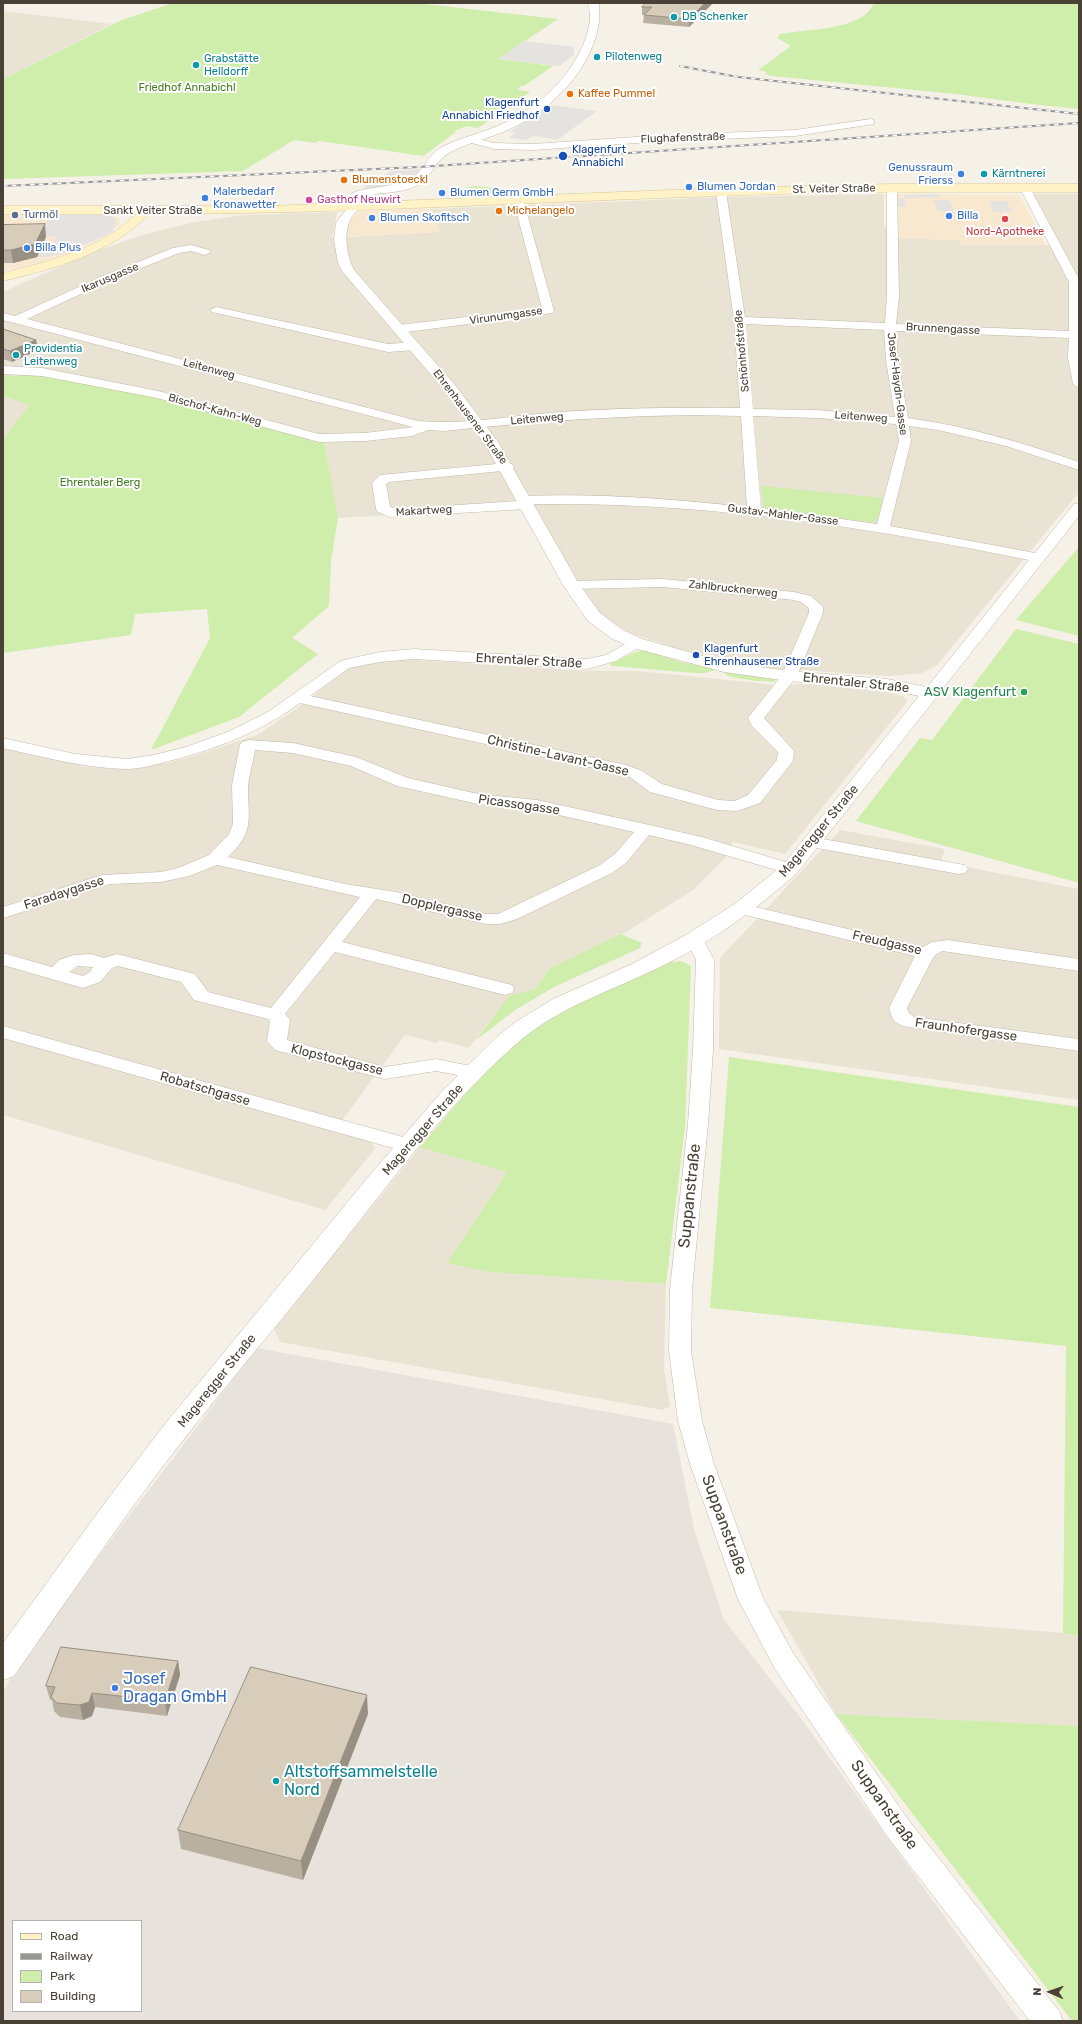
<!DOCTYPE html>
<meta charset="utf-8">
<style>
body{margin:0}
#map{position:relative;width:1082px;height:2024px;overflow:hidden;background:#f5f1e7;font-family:Rubik,sans-serif}
canvas{display:block}
.frame{position:absolute;inset:0;border:4px solid #494135;pointer-events:none}
.legend{position:absolute;left:12px;top:1920px;width:130px;height:92px;box-sizing:border-box;background:#fff;border:1px solid #b6b3ae;margin:0;padding:5px 7px;list-style:none;font-size:12px;color:#494135}
.legend li{display:flex;align-items:center;gap:8px;height:20px}
.legend b{width:20px;border:1px solid #b6b3ae}
.north{position:absolute;left:1030px;top:1972px;width:40px;height:40px;-webkit-text-stroke:3px #fff;paint-order:stroke;rotate:272deg;font-size:11px;font-weight:700;line-height:16px;text-align:center;color:#494135}
.north::after{content:'';display:block;margin:auto;width:14px;height:18px;background:#494135;clip-path:polygon(50% 0,100% 100%,50% 72%,0 100%)}
</style>
<div id="map">
<canvas width="1082" height="2024"></canvas>
<div class="frame"></div>
<ul class="legend">
<li><b style="height:5px;background:#fff2c6"></b>Road</li>
<li><b style="height:5px;background:#979797"></b>Railway</li>
<li><b style="height:11px;background:#cfedab"></b>Park</li>
<li><b style="height:11px;background:#d8cdbb"></b>Building</li>
</ul>
<div class="north">N</div>
</div>
<script>
const context = document.querySelector('canvas').getContext('2d');
context.lineJoin = 'round';
function paint(path, color) {
  context.fillStyle = color;
  context.fill(path, 'evenodd');
}
function strokePath(path, color, width, dash) {
  context.strokeStyle = color;
  context.lineWidth = width;
  context.lineCap = dash ? 'butt' : 'round';
  context.setLineDash(dash || []);
  context.stroke(path);
}
function drawText(font, color, halo, rows, align = 'center') {
  context.font = font + ' Rubik,sans-serif';
  context.lineWidth = 4;
  context.setLineDash([]);
  context.textBaseline = 'middle';
  context.strokeStyle = halo;
  context.fillStyle = color;
  for (const [text, x, y, turn = 0] of rows) {
    context.save();
    context.translate(x, y);
    context.rotate((+turn || 0) * Math.PI / 180);
    context.textAlign = isNaN(turn) ? turn : align;
    if (halo) context.strokeText(text, 0, 0);
    context.fillText(text, 0, 0);
    context.restore();
  }
}
paint(new Path2D(`
 M3,11L112,24L3,79Z
 M882,194L884,195V225L895,238L959,240L962,245H1060L1033,194H1079V492L937,665L922,673L890,676L767,668L679,649L630,633L611,622L596,610L572,573L535,507L338,518L324,441L29,374L3,377V292L88,254L142,235L195,222L245,215L337,212L332,238L440,232L432,209L728,197Z
 M3,396L29,405L3,439Z
 M402,659L588,671H638L777,685L810,684L888,692L900,695L905,698L907,702L785,854L733,842L728,855L693,890L628,931L550,968L535,989L509,996L469,1048L439,1040L437,1043L405,1035L335,1130L371,1141L375,1149L325,1210L3,1115V748L22,751L87,767L132,769L167,763L194,756L257,735L296,709L347,669L365,663Z
 M840,830L945,849L941,862L1079,889V1100L719,1049L720,958Z
 M420,1147L507,1172L447,1263L488,1272L666,1284L664,1369L670,1406L663,1410L280,1342L274,1329Z
 M777,1610L1063,1633L1079,1636V1726L836,1714Z`), '#e9e3d4');
paint(new Path2D(`
 M899,194L1019,195L1046,245H962L959,240L895,238L897,195Z
 M432,209L441,232L345,237L351,217L362,211Z
 M3,215H103L119,218L120,224L105,236L68,253L34,264L3,271Z`), '#f9e8d0');
paint(new Path2D(`
 M257,1348L673,1424L694,1529L724,1620L800,1717L1020,2021H3V1691L34,1641ZM13,1921H141V2011H13Z`), '#e7e2db');
paint(new Path2D(`
 M173,3H415L558,19L498,59L553,66L524,86H520L518,90L530,92L478,128L467,126L454,131L456,132L423,156L319,141L315,143L294,140L243,171L3,179V79L122,20Z
 M874,3H1079V109L1039,105L956,94L772,76L765,74L767,72L758,70L791,46L777,38L780,34C805,29 863,31 874,3Z
 M474,186L494,188L503,193L476,195L475,191L462,192L460,189Z
 M29,374L92,382L133,391L324,441L338,518L331,561L329,606L292,638L318,654L239,717L151,750L210,638L207,609L135,614L131,635L3,653V439L29,405L3,396V377Z
 M761,486L883,498L878,520L871,522L764,509Z
 M1079,547V636L1016,620Z
 M1016,629L1079,644V883L856,821L920,738L932,740Z
 M638,651H648L681,662L713,668L715,670L705,673H695L612,666L609,664Z
 M727,672L774,679L776,681C769,683 731,679 725,674Z
 M621,934L642,943L640,948L554,987L515,1010L476,1040L509,996L535,989L550,968Z
 M682,961L691,966L685,1127L666,1284L488,1272L447,1263L507,1172L420,1147C454,1108 494,1056 537,1028C578,1001 625,982 670,962Z
 M729,1057L1079,1107V1636L1063,1633L1066,1346L710,1308Z
 M836,1714L1079,1726V2021H1072Z`), '#cfedab');
paint(new Path2D(`
 M524,41L574,47V55L559,66L498,59Z
 M550,105L597,111L557,140L533,136L527,140L509,138L516,133L510,132Z
 M421,169L419,174L404,183L368,189L363,186L392,171Z
 M939,194L940,197L906,198V207H896L897,198H905L904,195Z
 M933,200H949L954,211H938Z
 M989,201H1006L1012,212H993Z
 M51,215H104L112,216L116,220L113,231L107,235L68,252L47,257H37L40,251H50L56,236H34L3,229H43Z`), '#e5e3df');
const minor = new Path2D(`
 M871,119L874,120V124L795,136L666,141L533,150L494,149L468,142L466,140L471,137L494,143L533,144L666,135L795,130Z
 M892,185L897,188L899,297L896,324L1069,331V282L1020,188L1025,185L1030,188L1079,279V388L1073,384L1068,358L1069,338L896,331L898,360L908,418C967,426 1023,443 1079,462V470L1006,446L938,430L909,426L911,441L890,526L1035,553L1074,504L1079,503V516L937,696H925L923,693L925,690L1029,560C869,527 704,502 539,504H533L532,508L527,509L390,517L378,512L376,509L372,483L380,475L507,463L512,464L514,467L512,470L389,482L386,484L390,507L398,509L518,501L519,497L524,496C598,493 673,499 747,507L741,416C641,413 543,421 444,431L428,430L412,436L365,441L319,442L157,398L42,376L3,374V366L42,368L158,391L319,434L365,433L413,427L3,320V313L15,316L103,276L173,248L191,245L209,250L210,252L205,255L191,251L179,253L111,280L27,319L418,421C465,425 511,416 558,412C618,408 680,407 740,408L734,320L716,192L721,189L726,192L745,317L885,323L887,297V188ZM746,324L884,330L886,360L895,417L817,410L753,409ZM753,416L817,418L896,424L899,441L877,524L761,508Z
 M518,196L523,199L554,311L552,313L399,333L395,331L393,329L399,325L542,308L513,199Z
 M216,307L388,344L415,342L421,346L415,350L388,352L212,312L210,310Z
 M663,579L794,592L811,596L823,607V613L797,676L764,718L794,751L793,761L760,803L737,811L717,810L650,792L630,777L621,774L300,703C262,731 219,748 173,760C158,764 141,769 126,769C84,768 43,757 3,748V738L75,754L127,759L154,755L186,747L230,731L268,712L339,662L344,660L380,652L414,649L587,659L606,655L636,638L641,640L644,643L641,646L616,661L587,669L414,659L380,662L349,668L310,696L626,765L642,771L662,784L718,800L735,801L748,795L777,760L778,752L752,726L748,718L782,675L809,613V608L801,602L794,600L663,587L571,589L566,588L564,585L566,582L571,581Z
 M248,740L293,743L356,757L408,778L478,794L537,800L645,824L702,837L796,865L799,869L796,873L790,874L691,845L649,835L627,862L612,873L517,919L500,924H486L376,899L342,942L512,985L514,989L512,993L505,995L335,952L285,1014L290,1020L287,1040L385,1067L436,1059L481,1068L484,1072L481,1076L474,1078L436,1071L385,1079L275,1050L267,1041L270,1021L268,1019L194,1000L181,982L118,966L112,968L100,982L83,988L3,965V953L52,967L59,960L74,955L91,954L104,958L117,954L195,974L208,992L271,1008L360,897L217,865L189,876L161,882L110,884L3,918V907L102,875L161,872L178,868L209,855L229,834L233,824L232,785L240,745L242,742ZM255,750L293,753L351,766L397,786L478,804L537,810L634,832L615,854L600,865L498,914H486L396,892L345,884L228,857C255,831 248,820 248,787C249,775 253,762 255,750ZM77,966L93,967L90,972L83,976L69,972Z
 M812,837L959,864L965,865L968,869L965,873L959,874L806,846L803,842L806,838Z
 M743,904L923,947L932,942L948,940L1079,959V971L942,951L934,956L907,1008L909,1013L914,1017L1079,1039V1051L902,1026L893,1020L889,1008L915,956L737,913L734,909L737,905Z
 M695,934L701,935L714,960L713,1050L708,1124L692,1289L691,1351L702,1421L714,1464L763,1598L793,1653L907,1818L1059,2011L1063,2021H1030L887,1836L775,1669L738,1599L690,1464L678,1421L669,1351L670,1289L688,1124L693,1050L696,960L686,939L689,935Z
 M3,1026L414,1140L417,1145L414,1150L407,1152L3,1038Z`);
const tertiary = new Path2D(`
 M589,3H599C599,9 600,15 599,21C594,67 551,111 510,129C491,138 469,142 451,152C436,160 435,170 424,180C413,192 391,192 375,194C369,206 370,202 360,208C341,221 345,252 354,270L455,385L498,442L579,584L600,613L623,630L642,639L724,662L789,671L887,679L937,689L940,693L797,873C757,909 714,940 666,964C615,990 558,1006 515,1045C438,1113 378,1199 314,1279C264,1341 212,1402 163,1466C111,1535 63,1606 14,1676L3,1680V1643L107,1500L165,1424L369,1176L445,1088L500,1034L517,1021L553,999L632,964L686,935L736,903L783,865L919,696L887,689L789,681L724,672L630,647L611,638L588,621L563,585L486,446L445,391L342,271L338,263L334,240L336,223L351,203L361,198L352,199L350,196L352,193C370,186 390,188 408,180C422,175 425,157 442,147C461,137 483,133 502,124C542,107 583,66 590,21C590,15 589,9 589,3Z`);
const secondary = new Path2D(`
 M892,184H1079V192C959,192 839,191 719,196C529,202 339,214 149,214C110,254 56,268 3,281V273C50,261 101,249 136,214H3V206H269L721,188Z`);
strokePath(minor, '#c1b9a8', 1);
strokePath(tertiary, '#c1b9a8', 1);
strokePath(secondary, '#d9c792', 1);
paint(minor, '#fff');
paint(tertiary, '#fff');
paint(secondary, '#fff2c6');
const rail = new Path2D(`
 M680,66L738,77L1079,114
 M3,186L419,167L1079,123`);
strokePath(rail, '#979797', 2);
strokePath(rail, '#fff', 1.5, [4.5]);
paint(new Path2D(`
 M713,3L689,27L643,23L644,15H642V7Z
 M3,225L46,237L37,257L13,263H3Z
 M3,329L36,340L38,350L12,362L3,359Z
 M178,1661L180,1675L167,1716L95,1707L92,1716L83,1720L60,1717L54,1711L52,1700H50L46,1686Z
 M368,1714L303,1880L181,1849L178,1830Z`), '#bab0a1');
paint(new Path2D(`
 M705,3H713L689,27V19Z
 M45,224L46,237L37,257L13,263L11,250Z
 M36,340L38,350L12,362L10,351Z
 M178,1661L180,1675L167,1716L165,1701Z
 M92,1693L95,1707L92,1716L83,1720L80,1705Z
 M367,1695L368,1714L303,1880L301,1861Z`), '#979083');
const building = new Path2D(`
 M646,3H705L689,19L644,15L652,7H642Z
 M45,224L35,244L11,250H3V225Z
 M3,329L36,340L10,351L3,349Z
 M61,1647L178,1661L165,1701L92,1693L89,1702L80,1705L57,1703L51,1697L55,1687L46,1686Z
 M251,1667L367,1695L301,1861L178,1830Z`);
paint(building, '#d8cdbb');
strokePath(building, '#979083', 1);
for (const [x, y, r, color] of [
 [674,17,4,"#0f9aa8"],
 [597,57,4,"#0f9aa8"],
 [196,65,4,"#0f9aa8"],
 [570,94,4,"#e8710a"],
 [547,109,4,"#1a4fb4"],
 [563,156,5,"#1a4fb4"],
 [961,174,4,"#3f7fe0"],
 [984,174,4,"#0f9aa8"],
 [344,180,4,"#e8710a"],
 [689,187,4,"#3f7fe0"],
 [442,193,4,"#3f7fe0"],
 [205,198,4,"#3f7fe0"],
 [309,200,4,"#d1479c"],
 [499,211,4,"#e8710a"],
 [15,215,4,"#5c6f8a"],
 [949,216,4,"#3f7fe0"],
 [372,218,4,"#3f7fe0"],
 [1005,219,4,"#e0444e"],
 [27,248,4,"#3f7fe0"],
 [16,355,4,"#0f9aa8"],
 [696,655,4,"#1a4fb4"],
 [1024,692,4,"#2e9e5b"],
 [115,1688,4,"#3f7fe0"],
 [276,1781,4,"#0f9aa8"]
]) {
  const dot = new Path2D();
  dot.arc(x, y, r, 0, 2 * Math.PI);
  context.fillStyle = color;
  context.fill(dot);
  strokePath(dot, '#fff', 1.5);
}
drawText('11px', '#0d838f', '#fff', [
 ["DB Schenker",682,17],
 ["Pilotenweg",605,57],
 ["Grabstätte",204,59],
 ["Helldorff",204,72],
 ["Kärntnerei",992,174],
 ["Providentia",24,349],
 ["Leitenweg",24,362]
], 'left');
drawText('11px', '#448022', '#fff', [
 ["Friedhof Annabichl",187,88],
 ["Ehrentaler Berg",100,483]
]);
drawText('11px', '#c56008', '#fff', [
 ["Kaffee Pummel",578,94],
 ["Blumenstoeckl",352,180],
 ["Michelangelo",507,211]
], 'left');
drawText('11px', '#164399', '#fff', [
 ["Klagenfurt",539,103,"right"],
 ["Annabichl Friedhof",539,116,"right"],
 ["Klagenfurt",572,150],
 ["Annabichl",572,163],
 ["Klagenfurt",704,649],
 ["Ehrenhausener Straße",704,662]
], 'left');
drawText('11px', '#494135', '#fff', [
 ["Flughafenstraße",683,138,-2],
 ["St. Veiter Straße",834,189,-1],
 ["Sankt Veiter Straße",153,211],
 ["Ikarusgasse",110,278,-23],
 ["Virunumgasse",506,316,-8],
 ["Brunnengasse",943,329,3],
 ["Schönhofstraße",742,351,-95],
 ["Leitenweg",209,369,15],
 ["Josef-Haydn-Gasse",897,384,83],
 ["Bischof-Kahn-Weg",215,410,15],
 ["Ehrenhausener Straße",470,417,53],
 ["Leitenweg",861,417,4],
 ["Leitenweg",537,419,-5],
 ["Makartweg",424,511,-3],
 ["Gustav-Mahler-Gasse",783,515,7],
 ["Zahlbrucknerweg",733,589,6]
]);
drawText('11px', '#366cbe', '#fff', [
 ["Genussraum",953,168,"right"],
 ["Frierss",953,181,"right"],
 ["Blumen Jordan",697,187],
 ["Malerbedarf",213,192],
 ["Kronawetter",213,205],
 ["Blumen Germ GmbH",450,193],
 ["Billa",957,216],
 ["Blumen Skofitsch",380,218],
 ["Billa Plus",35,248]
], 'left');
drawText('11px', '#b23c85', '#fff', [
 ["Gasthof Neuwirt",317,200]
], 'left');
drawText('11px', '#4e5e75', '#fff', [
 ["Turmöl",23,215]
], 'left');
drawText('11px', '#be3a42', '#fff', [
 ["Nord-Apotheke",1005,232]
]);
drawText('13px', '#494135', '#fff', [
 ["Ehrentaler Straße",529,661,3],
 ["Ehrentaler Straße",856,683,6],
 ["Christine-Lavant-Gasse",558,756,13],
 ["Picassogasse",519,805,8],
 ["Mageregger Straße",819,831,-50],
 ["Faradaygasse",64,893,-18],
 ["Dopplergasse",442,908,13],
 ["Freudgasse",887,943,13],
 ["Fraunhofergasse",966,1030,8],
 ["Klopstockgasse",337,1060,14],
 ["Robatschgasse",205,1089,16],
 ["Mageregger Straße",423,1130,-49],
 ["Mageregger Straße",217,1381,-51]
]);
drawText('13px', '#27864d', '#fff', [
 ["ASV Klagenfurt",1016,692]
], 'right');
drawText('16px', '#494135', '#fff', [
 ["Suppanstraße",690,1196,-84],
 ["Suppanstraße",724,1525,70],
 ["Suppanstraße",884,1805,55]
]);
drawText('16px', '#366cbe', '#fff', [
 ["Josef",123,1679],
 ["Dragan GmbH",123,1697]
], 'left');
drawText('16px', '#0d838f', '#fff', [
 ["Altstoffsammelstelle",284,1772],
 ["Nord",284,1790]
], 'left');
</script>
